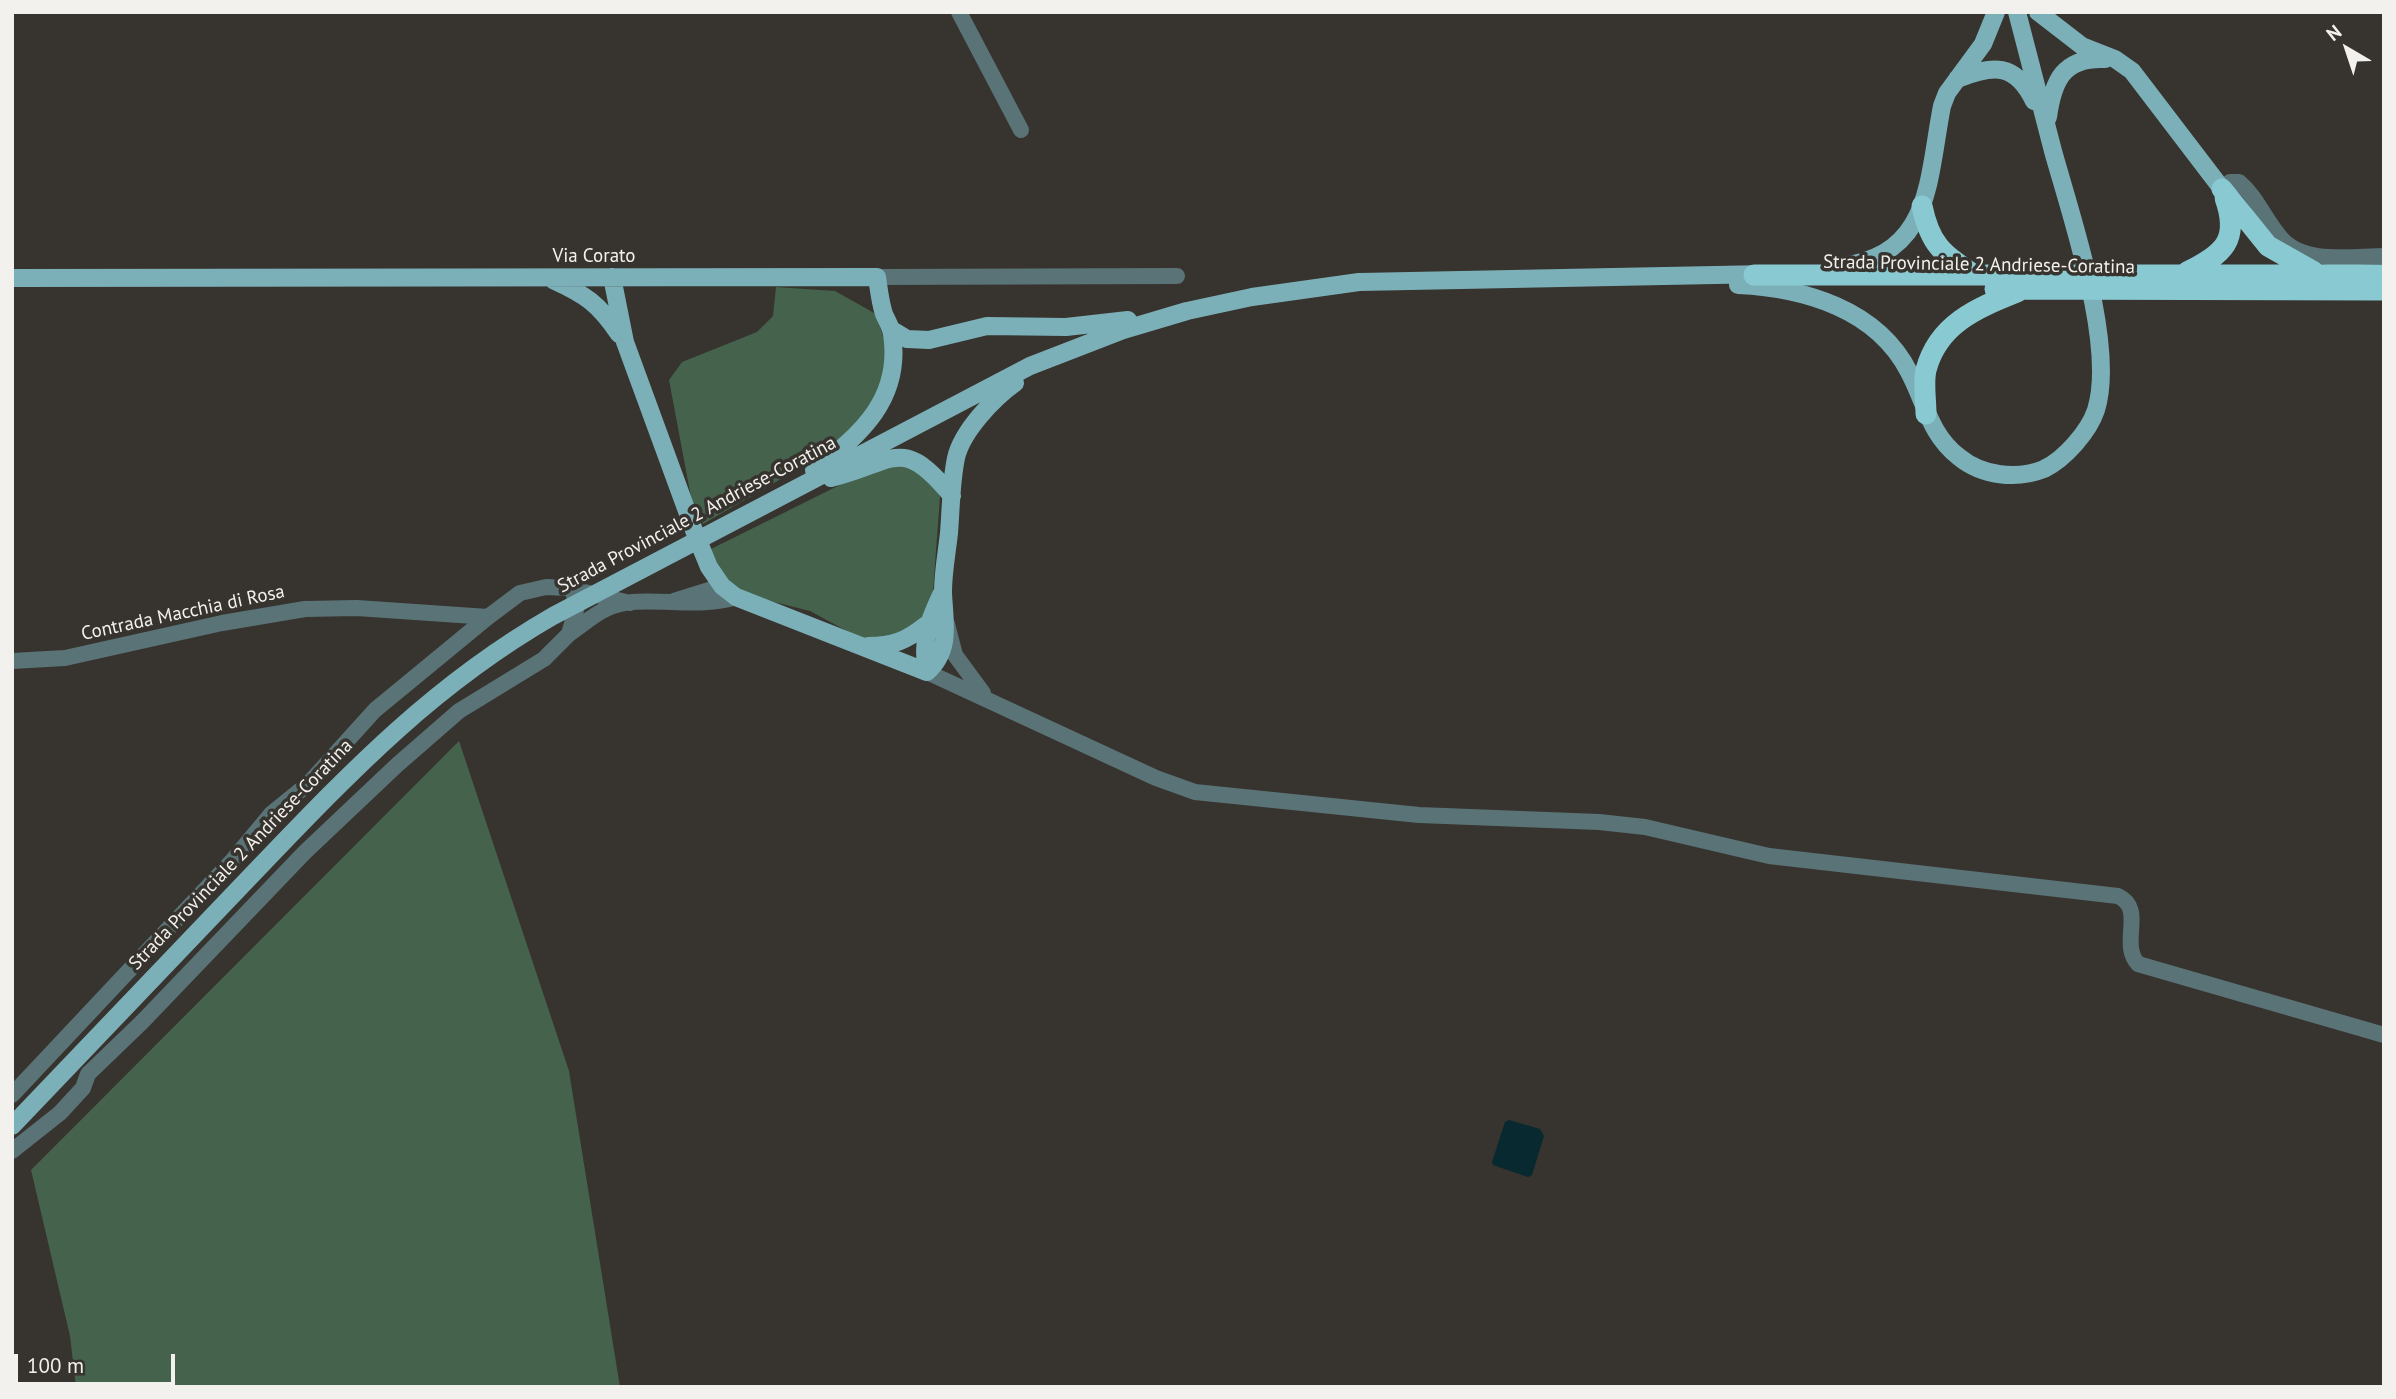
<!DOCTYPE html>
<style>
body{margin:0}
#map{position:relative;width:2396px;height:1399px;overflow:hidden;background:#37332e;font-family:"PT Sans",sans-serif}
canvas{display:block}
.frame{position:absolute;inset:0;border:14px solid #f3f1ed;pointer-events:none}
.north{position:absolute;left:2312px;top:14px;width:70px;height:70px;-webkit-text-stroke:5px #37332e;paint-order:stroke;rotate:321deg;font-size:19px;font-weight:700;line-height:28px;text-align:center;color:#f3f1ed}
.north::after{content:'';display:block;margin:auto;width:24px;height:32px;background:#f3f1ed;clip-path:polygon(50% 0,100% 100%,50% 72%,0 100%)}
.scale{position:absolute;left:14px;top:1354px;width:161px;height:32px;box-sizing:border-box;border:4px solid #f3f1ed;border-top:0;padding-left:9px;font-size:21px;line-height:24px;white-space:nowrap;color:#f3f1ed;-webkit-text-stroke:5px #37332e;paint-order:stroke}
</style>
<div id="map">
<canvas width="2396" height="1399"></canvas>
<div class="frame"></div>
<div class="north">N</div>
<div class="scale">100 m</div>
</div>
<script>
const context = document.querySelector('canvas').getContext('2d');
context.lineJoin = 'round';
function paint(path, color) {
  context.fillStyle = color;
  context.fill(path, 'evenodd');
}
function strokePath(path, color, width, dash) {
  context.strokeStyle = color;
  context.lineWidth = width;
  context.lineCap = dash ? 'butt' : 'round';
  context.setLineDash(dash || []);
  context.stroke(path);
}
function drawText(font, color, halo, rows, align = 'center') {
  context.font = font + ' "PT Sans",sans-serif';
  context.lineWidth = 7;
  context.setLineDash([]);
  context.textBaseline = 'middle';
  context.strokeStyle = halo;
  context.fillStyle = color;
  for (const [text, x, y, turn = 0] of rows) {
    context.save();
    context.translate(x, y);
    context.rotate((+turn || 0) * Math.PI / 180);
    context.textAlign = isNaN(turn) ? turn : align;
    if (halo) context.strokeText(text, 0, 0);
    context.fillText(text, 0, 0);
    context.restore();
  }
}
paint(new Path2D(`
 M776,287L835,291L876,314L892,365L876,406L840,445L703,524L691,497L669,380L682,362L757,332L773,316Z
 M912,462L930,474L940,497L932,605L924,623L896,641L860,638L810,611L746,595L723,576L711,549L884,463Z
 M459,741L569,1071L620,1387H76L70,1336L31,1170Z`), '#44624c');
paint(new Path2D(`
 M1509,1120L1540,1129L1544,1136L1532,1175L1528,1177L1493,1165L1492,1162L1505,1122Z`), '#07292f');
strokePath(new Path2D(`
 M959,12L1021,130
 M2222,189L2230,182H2239C2257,197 2265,220 2281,238C2304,265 2352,256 2384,256
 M877,277L1177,276
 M674,601L722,586
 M947,624L955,655L983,693
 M569,634C581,626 593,615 606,609C638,592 696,611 736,597
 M12,661L65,658L222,623L305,609L357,608L488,617
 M927,672L1156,778L1195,792L1419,815L1599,822L1645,827L1769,856L2118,896C2146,909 2119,943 2138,964L2384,1035
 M12,1095L231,862L271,814L308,784L375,710L488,617L520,593L546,587L568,588L630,603
 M12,1151L60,1113L83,1088L88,1074L142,1022L305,852L397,765L459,711L544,659L569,634L578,603L574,596`), '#5a7376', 16);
strokePath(new Path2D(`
 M2038,12L2082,46L2115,59L2132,71L2222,189
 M1957,79C1993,65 2015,62 2034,101
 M2048,117C2053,81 2063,57 2105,59
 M1836,267C1932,257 1927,183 1942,106L1947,93L1983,44L1996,12
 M612,277L625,342L695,533L709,567L722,586L736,597L927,672
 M12,278L877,277C879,290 880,302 884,314C887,321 891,327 892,334C902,398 862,434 814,470
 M553,280C586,295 599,304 619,334
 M1738,285C1804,288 1877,309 1909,372C1925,402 1930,435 1959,457C1982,476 2017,480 2044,469C2065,459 2089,431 2096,410C2116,346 2071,216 2053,151C2041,105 2029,58 2017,12
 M892,330L907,339L929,340L987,326L1066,327L1128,320
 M831,478C896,462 901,434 952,496
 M868,646C893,646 906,641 926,625
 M927,672C952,650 944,621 943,592C943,572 947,552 949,533C951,508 951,482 956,458C962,431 994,398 1015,383
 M927,672C921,639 929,620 943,591
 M12,1126C90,1044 168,963 246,881C345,778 428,688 553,616L1030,366L1123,330L1187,311L1252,297L1359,282L1766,274`), '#7cb0b8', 18);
strokePath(new Path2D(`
 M2222,189L2268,246L2314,272
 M1922,206C1930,245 1942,253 1974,275
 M2187,272C2224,254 2240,240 2225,198
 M1754,275H2384
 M1995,289L2384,290
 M1926,414C1926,400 1923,383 1926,370C1938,324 1977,308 2017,292`), '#89c9d2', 21);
drawText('19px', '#f3f1ed', '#37332e', [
 ["Via Corato",594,257],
 ["Strada Provinciale 2 Andriese-Coratina",1979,265,1],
 ["Strada Provinciale 2 Andriese-Coratina",697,515,-28],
 ["Contrada Macchia di Rosa",183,613,-12],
 ["Strada Provinciale 2 Andriese-Coratina",241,855,-46]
]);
</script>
